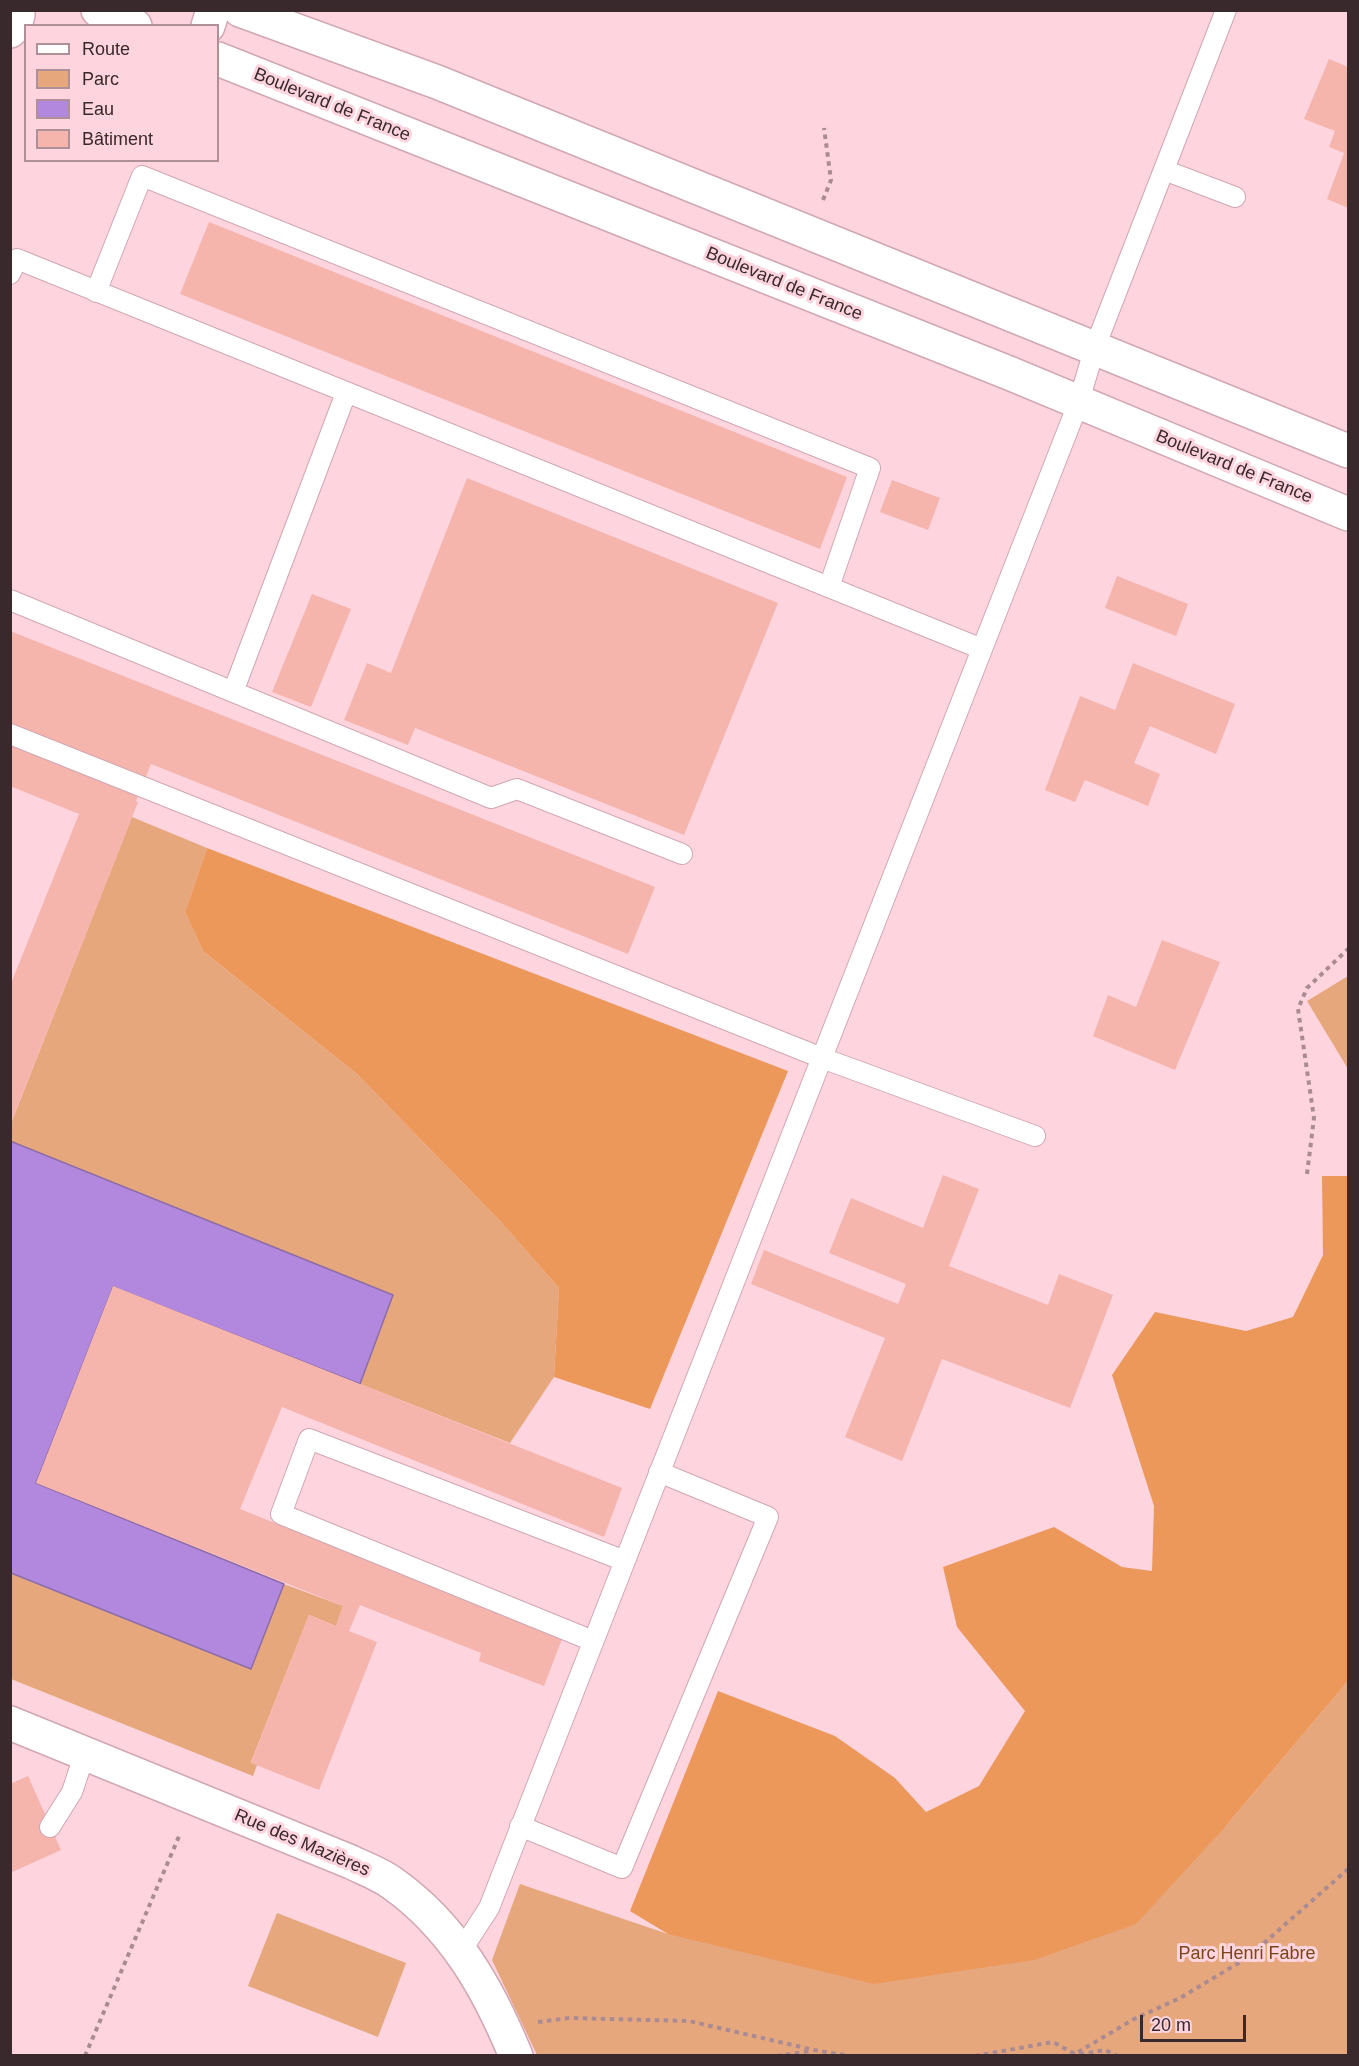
<!DOCTYPE html>
<meta charset="utf-8">
<style>
body{margin:0}
#map{position:relative;width:1359px;height:2066px;overflow:hidden;background:#fed4df;font-family:Helvetica,sans-serif}
canvas{display:block}
.frame{position:absolute;inset:0;border:12px solid #39292d;pointer-events:none}
.legend{position:absolute;left:24px;top:24px;width:195px;height:138px;box-sizing:border-box;background:#fed4df;border:2px solid #af9098;margin:0;padding:8px 10px;list-style:none;font-size:18px;color:#39292d}
.legend li{display:flex;align-items:center;gap:12px;height:30px}
.legend b{width:30px;border:2px solid #af9098}
.scale{position:absolute;left:1140px;top:2015px;width:106px;height:27px;box-sizing:border-box;border:3px solid #39292d;border-top:0;padding-left:8px;font-size:18px;line-height:21px;white-space:nowrap;color:#39292d;-webkit-text-stroke:4px #fed4df;paint-order:stroke}
</style>
<div id="map">
<canvas width="1359" height="2066"></canvas>
<div class="frame"></div>
<ul class="legend">
<li><b style="height:8px;background:#fff"></b>Route</li>
<li><b style="height:16px;background:#e6a77d"></b>Parc</li>
<li><b style="height:16px;background:#b188dd"></b>Eau</li>
<li><b style="height:16px;background:#f5b4ac"></b>Bâtiment</li>
</ul>
<div class="scale">20 m</div>
</div>
<script>
const context = document.querySelector('canvas').getContext('2d');
context.lineJoin = 'round';
function paint(path, color) {
  context.fillStyle = color;
  context.fill(path, 'evenodd');
}
function strokePath(path, color, width, dash) {
  context.strokeStyle = color;
  context.lineWidth = width;
  context.lineCap = dash ? 'butt' : 'round';
  context.setLineDash(dash || []);
  context.stroke(path);
}
function drawText(font, color, halo, rows, align = 'center') {
  context.font = font + ' Helvetica,sans-serif';
  context.lineWidth = 6;
  context.setLineDash([]);
  context.textBaseline = 'middle';
  context.strokeStyle = halo;
  context.fillStyle = color;
  for (const [text, x, y, turn = 0] of rows) {
    context.save();
    context.translate(x, y);
    context.rotate((+turn || 0) * Math.PI / 180);
    context.textAlign = isNaN(turn) ? turn : align;
    if (halo) context.strokeText(text, 0, 0);
    context.fillText(text, 0, 0);
    context.restore();
  }
}
paint(new Path2D(`
 M132,817L207,848L185,912L203,951L357,1074L500,1221L559,1288L554,1377L510,1443L360,1384L393,1295L11,1141L10,1126Z
 M1348,976V1069L1307,1001Z
 M10,1573L251,1669L284,1584L343,1606L336,1626L309,1615L251,1762L257,1765L253,1776L11,1679Z
 M1348,1681V2055H537L492,1960L520,1884L668,1934L1225,1827Z
 M277,1913L406,1963L378,2037L248,1986Z`), '#e6a77d');
paint(new Path2D(`
 M207,848L788,1071L650,1409L554,1377L559,1288L500,1221L357,1074L203,951L185,912Z
 M1322,1176H1348V1681L1225,1827L1136,1924L1034,1960L874,1984L668,1934L630,1911L718,1691L835,1736L895,1778L926,1812L979,1786L1025,1711L957,1627L943,1567L1054,1527L1122,1567L1152,1571L1154,1506L1112,1375L1155,1312L1246,1331L1293,1317L1323,1255Z`), '#ed985b');
const water = new Path2D(`
 M10,1141L393,1295L360,1384L113,1287L36,1483L284,1584L251,1669L11,1573Z`);
paint(water, '#b188dd');
strokePath(water, '#8d6ca8', 1.5);
paint(new Path2D(`
 M1329,59L1348,67V208L1327,199L1344,153L1329,147L1335,131L1304,119Z
 M209,222L847,477L820,549L180,294Z
 M467,478L778,603L684,835L415,728L408,745L344,720L367,663L391,673Z
 M892,480L940,498L928,530L880,512Z
 M1117,576L1188,604L1176,636L1105,608Z
 M312,594L351,609L311,707L272,692Z
 M10,631L655,887L628,954L151,764L136,801L138,802L10,1125V986L79,814L10,786Z
 M1133,663L1235,704L1216,754L1150,726L1134,763L1160,774L1148,806L1085,780L1075,802L1045,790L1080,696L1115,710Z
 M1162,940L1220,962L1175,1070L1093,1036L1108,995L1136,1007Z
 M943,1175L979,1189L949,1266L1048,1305L1059,1274L1113,1295L1070,1408L942,1359L902,1461L845,1437L885,1338L751,1284L764,1250L898,1304L906,1284L829,1253L851,1198L923,1228Z
 M113,1286L622,1488L604,1537L282,1407L240,1509L562,1639L544,1686L479,1661L481,1653L360,1605L349,1631L377,1642L319,1790L251,1763L309,1615L336,1626L343,1606L36,1483Z
 M28,1776L61,1850L10,1873V1784Z`), '#f5b4ac');
const lane = new Path2D(`
 M1164,170L1235,197
 M10,274L17,259L982,649
 M96,292L142,176L870,468L829,587
 M10,600L491,798L517,789L682,854
 M233,692L346,393
 M10,734L822,1058L1035,1136
 M593,1641L281,1514L309,1439L625,1561
 M520,1826L622,1868L768,1517L659,1472
 M50,1827L72,1792L85,1753
 M461,1951L489,1908L1078,404L1095,347L1226,10`);
const street = new Path2D(`
 M208,26L213,10
 M10,31L15,26L18,15
 M10,1723L351,1862C365,1869 380,1874 392,1883C453,1926 488,1988 516,2056`);
const secondary = new Path2D(`
 M98,10L135,26
 M240,10L437,82L1348,451
 M218,59L1009,373L1348,514`);
strokePath(lane, '#d0a7b2', 22);
strokePath(street, '#d0a7b2', 36);
strokePath(secondary, '#d0a7b2', 36);
strokePath(new Path2D(`
 M823,200L831,180L824,128
 M1307,1174L1314,1118L1298,1009L1307,988L1348,949
 M538,2022L569,2018L689,2021L814,2050L850,2056
 M85,2056L180,1834
 M777,2056L810,2051
 M975,2056L1053,2042L1075,2054L1134,2019L1180,1998L1247,1958L1348,1869
 M1071,2056L1105,2050L1118,2056`), '#aa8b93', 4, [4.5, 4.5]);
strokePath(lane, '#fff', 20);
strokePath(street, '#fff', 33);
strokePath(secondary, '#fff', 33);
drawText('18px', '#39292d', '#fed4df', [
 ["Boulevard de France",332,105,22],
 ["Boulevard de France",784,284,22],
 ["Boulevard de France",1234,467,22],
 ["Rue des Mazières",302,1843,23]
]);
drawText('18px', '#7d4519', '#fed4df', [
 ["Parc Henri Fabre",1247,1954]
]);
</script>
